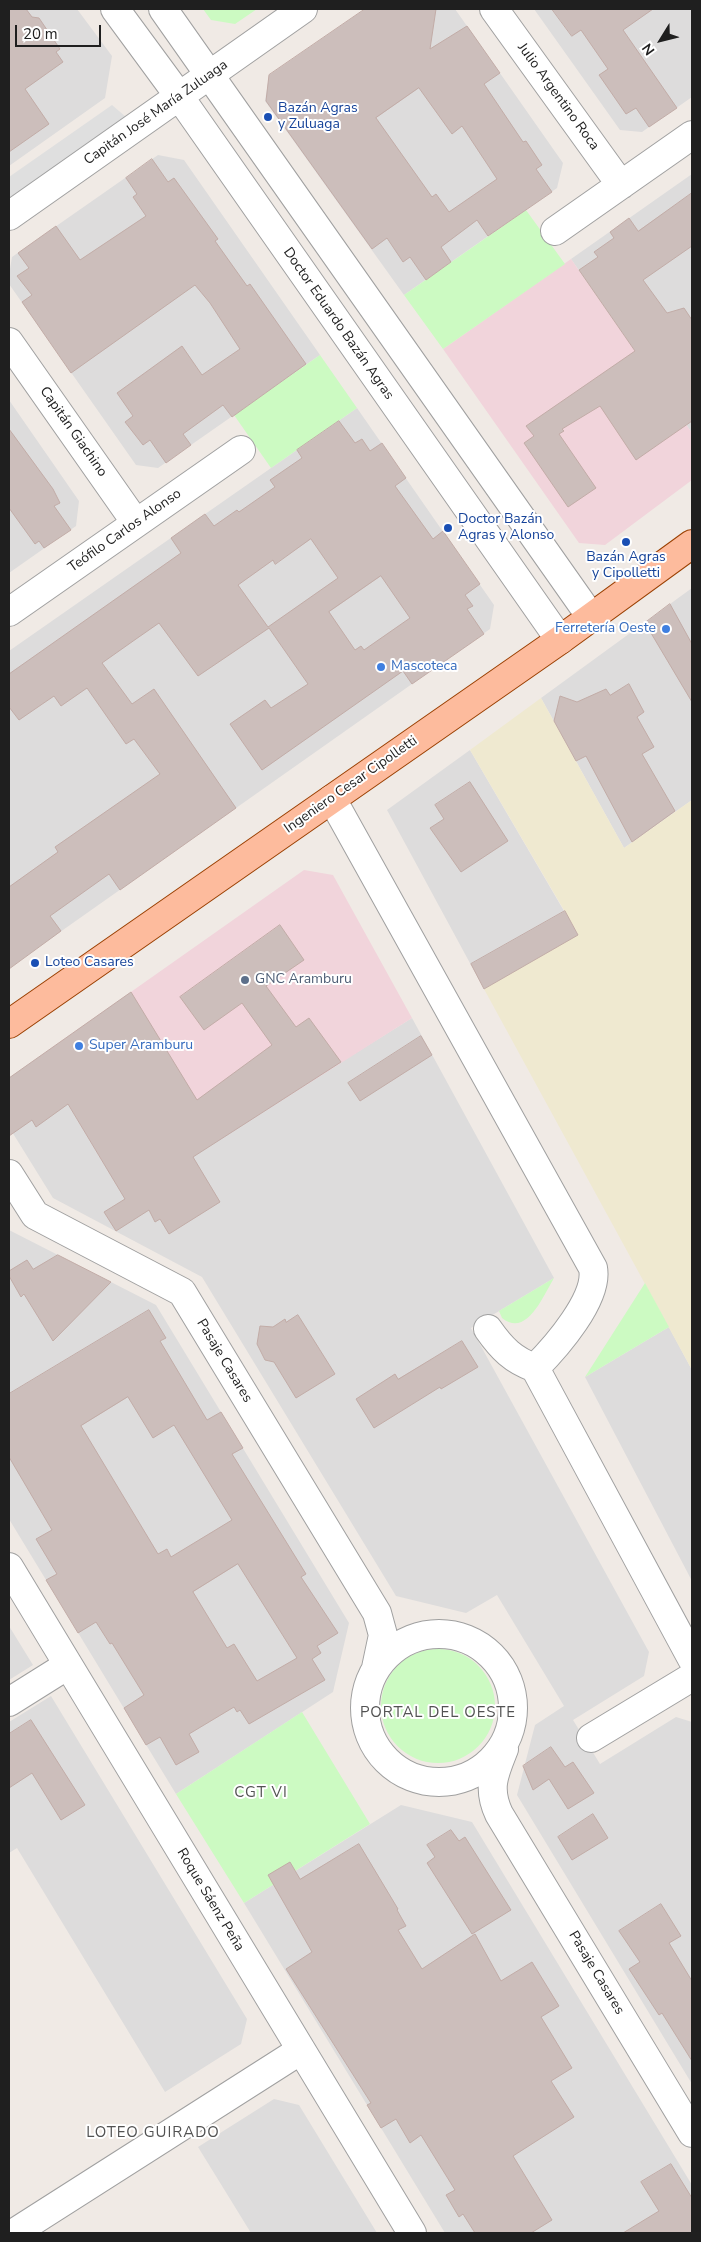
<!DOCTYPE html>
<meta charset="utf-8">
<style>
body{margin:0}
#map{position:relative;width:701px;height:2242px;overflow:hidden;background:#f0eae5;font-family:"Nunito Sans",sans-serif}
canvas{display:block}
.frame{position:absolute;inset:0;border:10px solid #1f1f1f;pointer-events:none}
.north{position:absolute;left:636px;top:15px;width:50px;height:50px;-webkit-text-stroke:4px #fff;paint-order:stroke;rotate:234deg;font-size:14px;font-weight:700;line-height:20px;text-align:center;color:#1f1f1f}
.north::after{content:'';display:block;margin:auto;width:18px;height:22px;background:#1f1f1f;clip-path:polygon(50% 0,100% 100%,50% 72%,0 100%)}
.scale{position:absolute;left:15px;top:25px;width:86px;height:22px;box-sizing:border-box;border:2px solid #1f1f1f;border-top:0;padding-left:6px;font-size:15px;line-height:18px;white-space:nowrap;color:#1f1f1f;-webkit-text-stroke:4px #fff;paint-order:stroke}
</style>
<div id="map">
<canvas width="701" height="2242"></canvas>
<div class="frame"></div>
<div class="north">N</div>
<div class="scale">20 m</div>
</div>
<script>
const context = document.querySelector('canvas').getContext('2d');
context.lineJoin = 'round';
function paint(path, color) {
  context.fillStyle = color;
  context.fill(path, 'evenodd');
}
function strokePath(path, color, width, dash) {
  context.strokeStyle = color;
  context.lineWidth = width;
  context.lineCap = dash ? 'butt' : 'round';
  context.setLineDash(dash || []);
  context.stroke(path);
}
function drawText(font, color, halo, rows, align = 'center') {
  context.font = font + ' "Nunito Sans",sans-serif';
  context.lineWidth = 4;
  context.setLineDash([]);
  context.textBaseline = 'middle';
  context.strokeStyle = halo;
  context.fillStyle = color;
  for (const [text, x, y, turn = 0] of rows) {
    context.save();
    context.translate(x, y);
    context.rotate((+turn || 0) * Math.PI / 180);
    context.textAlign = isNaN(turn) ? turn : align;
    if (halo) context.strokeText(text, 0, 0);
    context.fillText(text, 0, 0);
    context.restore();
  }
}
paint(new Path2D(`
 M9,9H77L112,56L105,98L9,166Z
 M365,9H455L563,163L557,188L404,295L265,101L269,76Z
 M534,9H692V97L642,132L620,130Z
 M158,155L184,160L320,355L158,468L136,465L9,284V275L12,257Z
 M692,174V433L571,259Z
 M9,400L79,501L76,526L9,573Z
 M357,408L494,605L490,629L9,968V651Z
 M692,588V800L624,848L541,698Z
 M470,750L578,935L484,989L387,810Z
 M412,1018L554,1278L471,1328L649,1652L644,1676L573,1720L600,1764L676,1717L692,1722V2084L517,1795L535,1725L564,1706L497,1595L466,1613L396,1596L202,1277L53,1198L9,1127V1078L40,1056L104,1164L341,1062Z
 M9,1230L156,1305L349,1623L333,1692L176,1794L9,1519Z
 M669,1327L692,1370V1581L585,1377Z
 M9,1626L33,1665L9,1680Z
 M51,1696L247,2019L241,2044L165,2092L17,1848L9,1853V1722Z
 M401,1805L472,1822L692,2185V2233H445L244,1903Z
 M274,2099L299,2105L377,2233H251L198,2147Z`), '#dddcdc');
paint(new Path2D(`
 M571,259L692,433V480L605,545L579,543L443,349Z
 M304,870L333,875L412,1018L221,1139L196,1100L104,1164L40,1056Z`), '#f1d4db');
paint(new Path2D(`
 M541,698L624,848L692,800V1370L484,989L578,934L470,750Z`), '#efe9d0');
paint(new Path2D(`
 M203,9H257L235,24L211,20Z
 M526,210L565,264L443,349L404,295Z
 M320,355L357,408L271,468L234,415Z
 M554,1278C543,1296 527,1338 502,1318L499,1311Z
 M645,1283L669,1327L585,1377Z
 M381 1706a57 57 0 1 1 114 0a57 57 0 1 1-114 0Z
 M302,1712L370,1824L244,1903L176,1794Z`), '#ccfac2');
paint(new Path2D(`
 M112,105L126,117L9,199V177Z`), '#dfdfdf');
const building = new Path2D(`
 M9,9H26L32,17L39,18L60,49L56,52L63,62L25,89L49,124L9,152Z
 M365,9H436L430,49L467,26L500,73L484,84L523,142L526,141L542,165L536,169L552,192L488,236L477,220L441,247L451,262L426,280L410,257L403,262L387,238L372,249L266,101L269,75ZM419,88L452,134L462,126L497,179L449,212L436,194L432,197L376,118Z
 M552,9H653L623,30L677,108L649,127L636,108L626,114L599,75L608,69L581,30L572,36Z
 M152,159L168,182L174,178L218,239L215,241L247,286L250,284L306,364L232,417L223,405L183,434L191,445L166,463L150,440L143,445L125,422L133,416L117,393L182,346L202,375L240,349L210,303L195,285L71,373L22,302L32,295L17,276L29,268L18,253L56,226L80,260L146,216L133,197L137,194L126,178Z
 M692,193V246L643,280L667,313L684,308L692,320V421L636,460L600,406L562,429L564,431L559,434L596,488L568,507L524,443L534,436L526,426L635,351L579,270L598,257L594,252L614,238L610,232L629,218L638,231Z
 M339,421L355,443L362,439L370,451L382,443L406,478L395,486L433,539L443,531L480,584L465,595L473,606L467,609L484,634L412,684L403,671L262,770L230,724L265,700L271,708L308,684L269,628L198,676L159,623L136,639L102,663L132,704L154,689L236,808L120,890L109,874L50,916L61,931L9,969V887L58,852L55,847L160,774L134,739L126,744L87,688L61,706L54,696L19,720L9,707V674L181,553L171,538L195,521L205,514L214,526L237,510L239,512L275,487L270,480L302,458L297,450ZM311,539L338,578L268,627L238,585L273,560L275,564ZM381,576L410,618L364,650L361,646L355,650L329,612Z
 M9,429L53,489L60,503L54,506L71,530L44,548L39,541L35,544L9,508Z
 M670,604L692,644V702L645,623Z
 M629,684L644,712L637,717L654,747L642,754L675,811L632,842L586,756L576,761L554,721L560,696L577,702L606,689L610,695Z
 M470,782L508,841L461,872L430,828L444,819L435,805Z
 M565,911L578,935L484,989L471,964Z
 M280,925L304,960L266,986L296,1027L309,1018L341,1062L193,1157L220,1202L169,1234L160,1219L155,1222L149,1210L116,1231L104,1212L125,1199L68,1104L36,1127L32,1120L9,1136V1078L131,992L197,1100L272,1045L242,1003L204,1030L180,997Z
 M421,1036L432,1055L360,1101L348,1083Z
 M58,1255L111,1282L53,1341L24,1294L21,1297L9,1276V1271L27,1260L33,1269Z
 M149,1310L166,1338L160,1341L207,1420L221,1412L243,1448L232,1454L306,1574L301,1577L338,1633L317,1646L321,1653L312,1659L325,1680L249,1724L240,1710L237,1712L234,1707L189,1734L199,1752L176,1765L160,1737L146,1745L124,1708L144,1695L112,1643L110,1644L96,1622L78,1633L46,1580L57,1574L36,1539L52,1530L9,1457V1394ZM128,1397L153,1438L174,1425L232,1520L171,1557L167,1549L158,1554L81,1426ZM238,1564L297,1658L257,1681L234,1644L227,1648L193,1592Z
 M298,1315L335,1374L296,1398L274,1362L265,1360L257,1344L260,1326L273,1327L285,1319L286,1322Z
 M462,1341L478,1367L441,1389L440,1387L374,1428L356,1399L395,1374L398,1379Z
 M31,1720L85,1805L61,1820L32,1773L9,1788V1734Z
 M551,1747L565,1767L573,1762L594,1793L568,1809L549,1779L533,1790L523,1766Z
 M593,1814L608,1838L572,1860L558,1837Z
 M451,1830L459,1841L465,1837L511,1910L472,1934L427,1863L435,1857L427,1845Z
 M359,1844L398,1909L397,1910L406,1926L398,1930L422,1969L475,1934L501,1981L532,1962L559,2006L541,2017L572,2068L551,2081L574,2117L513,2156L552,2220L531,2233H475L463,2214L459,2217L446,2195L455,2190L421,2135L410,2143L396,2119L381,2128L367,2105L371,2103L286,1969L312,1952L268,1875L290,1862L300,1879Z
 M661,1904L681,1936L669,1943L692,1981V2061L662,2013L659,2015L629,1969L640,1962L619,1931Z
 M671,2164L692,2198V2233H623L659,2211L641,2182Z`);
paint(building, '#ccbebb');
strokePath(building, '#c2aca7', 1);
const minor = new Path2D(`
 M115,9L179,96L560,640
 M163,9L591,617
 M494,9L621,185
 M9,216L303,9
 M555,231L692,135
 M9,342L136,523
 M9,612L241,450
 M332,799L593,1268C599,1298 556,1347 535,1368
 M9,1174L35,1215L182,1292L377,1613L383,1635L376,1668
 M488,1329C502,1349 513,1360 535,1368L692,1659
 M9,1567L412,2233
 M365 1708a74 74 0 1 1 148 0a74 74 0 1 1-148 0Z
 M9,1702L68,1665
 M591,1738L692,1677
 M504,1749C494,1774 487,1788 499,1814L692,2133
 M14,2233L301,2050`);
const major = new Path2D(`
 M9,1024L560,640L692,544`);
strokePath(minor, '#a0a0a0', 30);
strokePath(major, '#9a3f00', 30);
strokePath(minor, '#fff', 28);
strokePath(major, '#fdbb9d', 28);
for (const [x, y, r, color] of [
 [268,117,5,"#1a4fb4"],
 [448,528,5,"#1a4fb4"],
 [626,542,5,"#1a4fb4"],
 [666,629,5,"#3f7fe0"],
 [381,667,5,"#3f7fe0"],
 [35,963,5,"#1a4fb4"],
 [245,980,5,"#5c6f8a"],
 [79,1046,5,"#3f7fe0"]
]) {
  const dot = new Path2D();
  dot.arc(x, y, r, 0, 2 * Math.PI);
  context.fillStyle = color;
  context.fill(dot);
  strokePath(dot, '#fff', 2);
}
drawText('14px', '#1f1f1f', '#fff', [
 ["Julio Argentino Roca",558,97,54],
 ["Capitán José María Zuluaga",156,113,-35],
 ["Doctor Eduardo Bazán Agras",338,324,55],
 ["Capitán Giachino",73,432,55],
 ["Teófilo Carlos Alonso",125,531,-35],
 ["Ingeniero Cesar Cipolletti",351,785,-35],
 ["Pasaje Casares",224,1361,59],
 ["Roque Sáenz Peña",210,1900,59],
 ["Pasaje Casares",596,1973,59]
]);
drawText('14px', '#164399', '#fff', [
 ["Bazán Agras",278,109],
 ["y Zuluaga",278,125],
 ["Doctor Bazán",458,520],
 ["Agras y Alonso",458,536],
 ["Bazán Agras",626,558,"center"],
 ["y Cipolletti",626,574,"center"],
 ["Loteo Casares",45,963]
], 'left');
drawText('14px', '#366cbe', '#fff', [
 ["Ferretería Oeste",656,629,"right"],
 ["Mascoteca",391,667],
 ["Super Aramburu",89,1046]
], 'left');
drawText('14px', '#4e5e75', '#fff', [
 ["GNC Aramburu",255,980]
], 'left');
context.letterSpacing = '1px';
drawText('15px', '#525252', '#fff', [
 ["PORTAL DEL OESTE",438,1713],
 ["CGT VI",261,1793],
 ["LOTEO GUIRADO",153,2133]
]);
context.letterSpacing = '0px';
</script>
